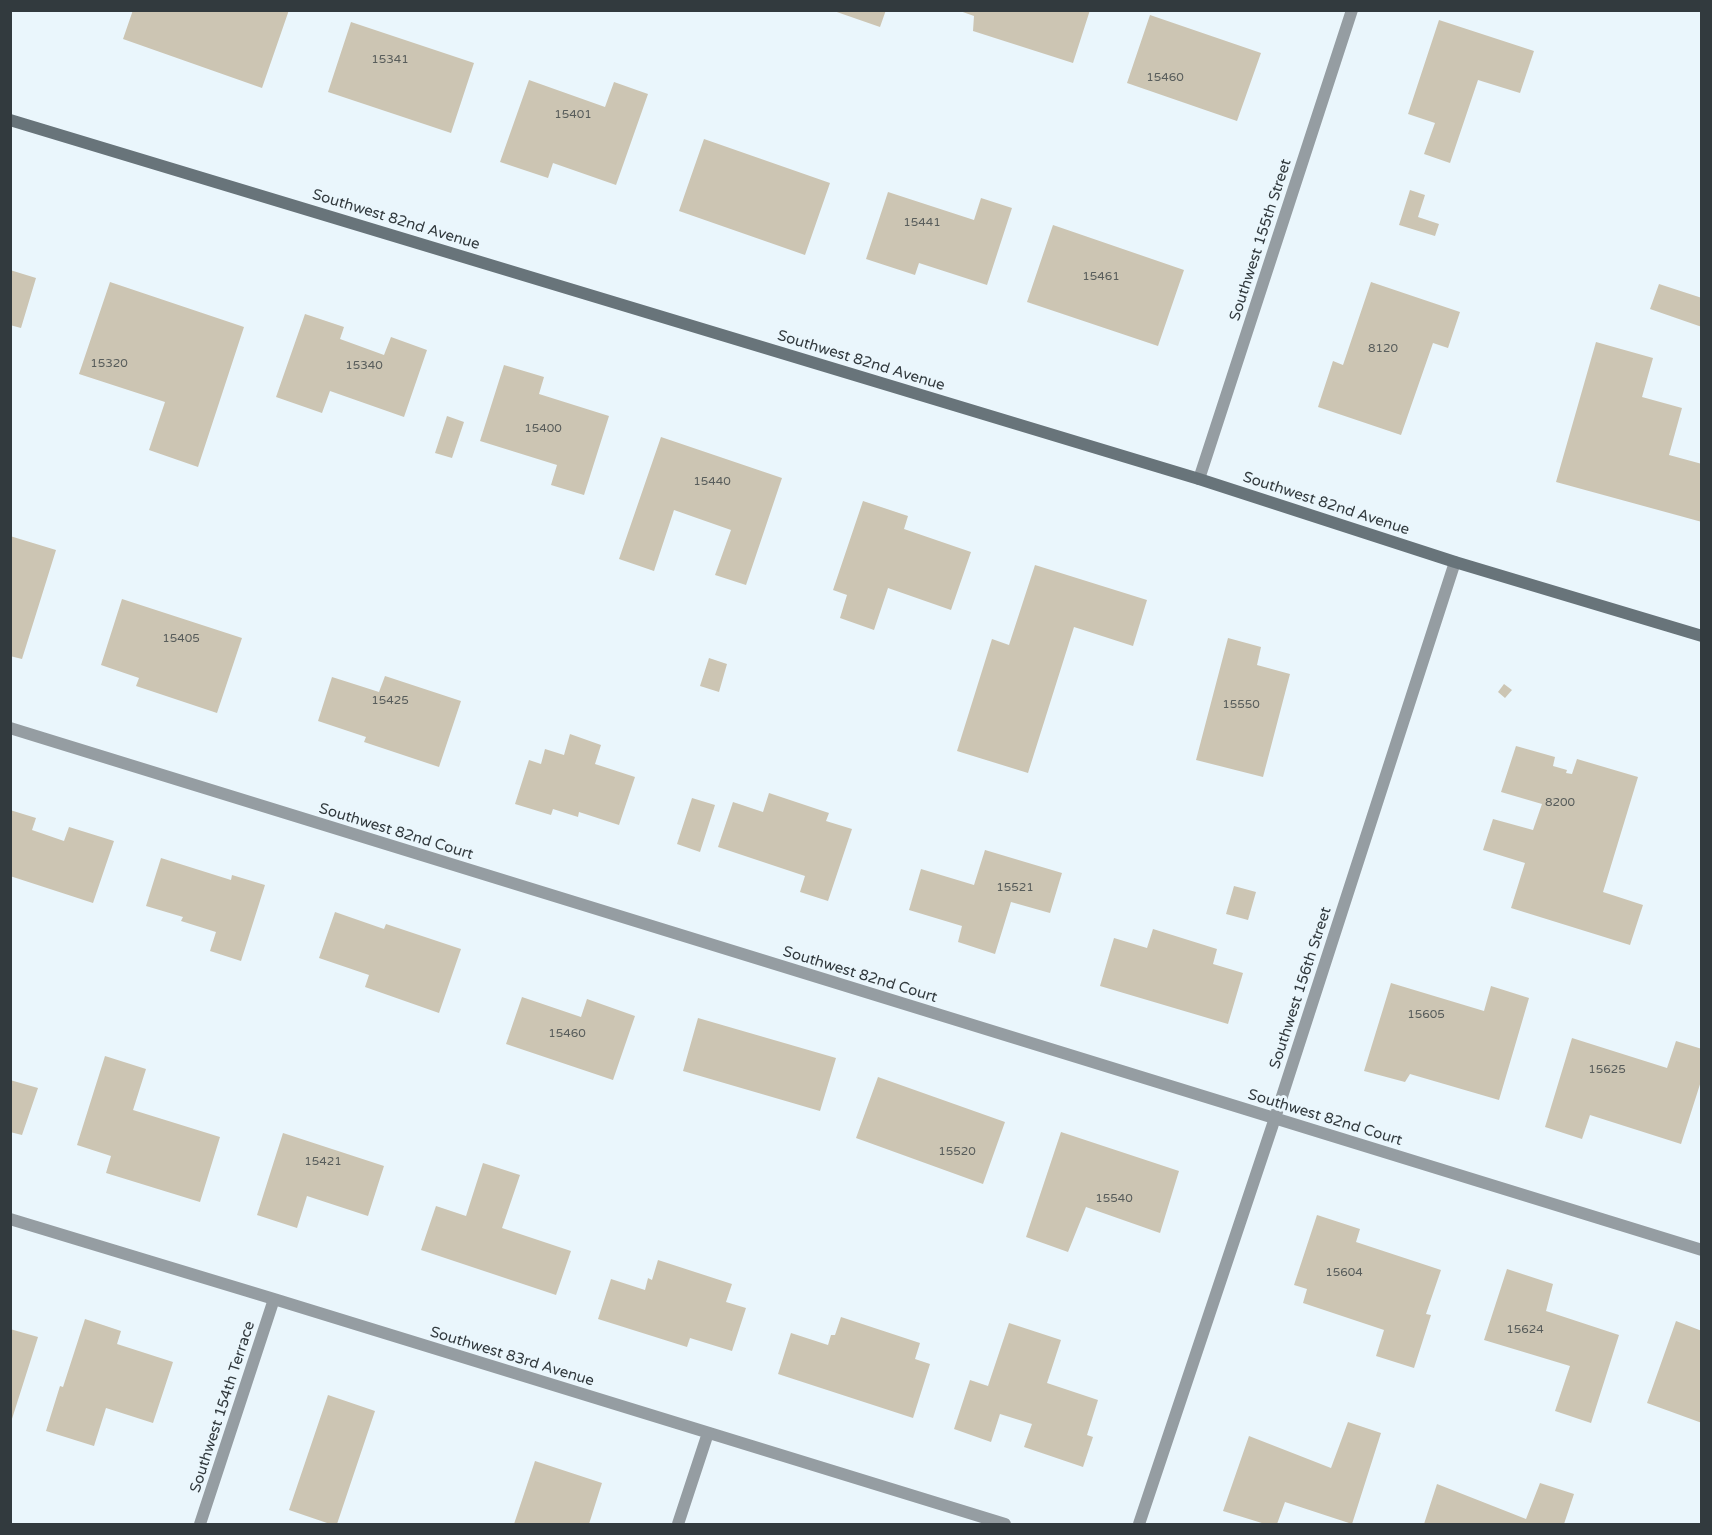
<!DOCTYPE html>
<style>
body{margin:0}
#map{position:relative;width:1712px;height:1535px;overflow:hidden;background:#eaf6fc;font-family:"Varela Round",sans-serif}
canvas{display:block}
.frame{position:absolute;inset:0;border:12px solid #323a3e;pointer-events:none}
</style>
<div id="map">
<canvas width="1712" height="1535"></canvas>
<div class="frame"></div>
</div>
<script>
const context = document.querySelector('canvas').getContext('2d');
context.lineJoin = 'round';
function paint(path, color) {
  context.fillStyle = color;
  context.fill(path, 'evenodd');
}
function strokePath(path, color, width, dash) {
  context.strokeStyle = color;
  context.lineWidth = width;
  context.lineCap = dash ? 'butt' : 'round';
  context.setLineDash(dash || []);
  context.stroke(path);
}
function drawText(font, color, halo, rows, align = 'center') {
  context.font = font + ' "Varela Round",sans-serif';
  context.lineWidth = 6;
  context.setLineDash([]);
  context.textBaseline = 'middle';
  context.strokeStyle = halo;
  context.fillStyle = color;
  for (const [text, x, y, turn = 0] of rows) {
    context.save();
    context.translate(x, y);
    context.rotate((+turn || 0) * Math.PI / 180);
    context.textAlign = isNaN(turn) ? turn : align;
    if (halo) context.strokeText(text, 0, 0);
    context.fillText(text, 0, 0);
    context.restore();
  }
}
paint(new Path2D(`
 M133,10H289L262,88L123,39Z
 M831,10H886L880,27Z
 M1090,10L1073,63L973,31L974,16L960,11Z
 M1150,15L1261,53L1237,121L1127,83Z
 M1439,20L1534,51L1520,93L1478,80L1450,163L1424,154L1435,123L1408,114Z
 M351,22L474,63L451,133L328,92Z
 M529,80L605,107L614,82L648,94L616,185L553,163L548,178L500,162Z
 M704,139L830,183L805,255L679,211Z
 M1410,190L1425,195L1418,217L1439,224L1435,236L1399,225Z
 M888,192L974,220L981,198L1012,208L987,285L919,263L915,275L866,259Z
 M1053,225L1184,270L1158,346L1027,302Z
 M10,270L36,278L21,328L10,325Z
 M110,282L244,327L198,467L149,450L165,402L79,374Z
 M1371,282L1460,312L1448,348L1433,343L1401,435L1318,407L1333,361L1343,365Z
 M1659,284L1702,298V327L1650,309Z
 M305,314L344,327L340,339L384,355L391,337L427,350L404,417L330,391L322,413L276,397Z
 M1596,342L1653,358L1642,397L1682,408L1669,455L1702,464V522L1556,482Z
 M504,365L544,377L539,394L609,416L584,495L551,485L557,465L480,441Z
 M447,416L464,422L452,458L435,453Z
 M661,437L782,478L746,585L715,575L731,530L674,510L654,571L619,559Z
 M863,501L908,516L904,529L971,552L951,610L888,588L874,630L840,618L847,595L833,590Z
 M10,536L56,550L22,659L10,656Z
 M1035,565L1147,600L1133,646L1074,627L1028,773L957,751L992,639L1009,645Z
 M122,599L242,638L217,713L136,686L139,678L101,665Z
 M1228,638L1261,647L1257,665L1290,674L1263,777L1196,760Z
 M709,658L727,664L719,692L700,686Z
 M385,676L461,701L439,767L364,742L366,737L318,721L332,677L379,692Z
 M1504,684L1512,690L1505,698L1498,692Z
 M570,734L601,745L595,764L635,777L619,825L579,812L578,817L553,809L551,815L515,804L529,760L541,764L545,749L564,755Z
 M1516,746L1555,757L1553,766L1567,770L1566,773L1572,774L1577,759L1638,777L1603,892L1643,905L1630,945L1511,908L1525,863L1483,850L1493,819L1533,830L1542,804L1501,792Z
 M769,793L829,813L826,821L852,829L828,901L800,892L805,876L718,847L733,802L763,812Z
 M692,798L715,805L700,852L677,844Z
 M10,810L36,818L32,830L64,841L69,827L114,841L93,903L10,876Z
 M985,850L1062,873L1050,913L1011,902L995,954L958,942L962,926L909,910L921,869L974,885Z
 M161,858L231,880L232,875L265,885L241,961L210,951L216,932L181,921L183,917L146,906Z
 M1234,886L1256,892L1248,920L1226,914Z
 M335,912L384,929L386,924L461,949L439,1013L365,987L369,975L319,958Z
 M1153,929L1217,949L1213,964L1243,973L1228,1024L1100,986L1114,938L1147,948Z
 M1391,983L1484,1011L1491,986L1529,998L1499,1100L1410,1074L1405,1082L1364,1071Z
 M522,997L581,1017L587,999L635,1016L613,1080L506,1044Z
 M698,1018L836,1058L820,1111L683,1071Z
 M1572,1038L1667,1068L1676,1041L1702,1049V1078L1681,1144L1590,1115L1582,1139L1545,1127Z
 M105,1056L146,1069L133,1110L220,1137L200,1202L106,1173L111,1156L77,1145Z
 M878,1077L1005,1122L983,1184L856,1138Z
 M10,1080L38,1088L22,1135L10,1132Z
 M1061,1132L1179,1171L1160,1233L1086,1207L1068,1252L1026,1237Z
 M283,1133L384,1166L368,1216L307,1196L297,1228L257,1215Z
 M483,1163L520,1175L502,1228L571,1251L556,1295L421,1250L436,1206L466,1216Z
 M1317,1215L1360,1229L1356,1242L1441,1270L1426,1314L1431,1315L1414,1368L1376,1356L1384,1330L1303,1303L1307,1289L1294,1285Z
 M658,1260L732,1284L726,1302L746,1308L732,1351L690,1338L687,1347L598,1319L611,1279L645,1290L648,1278L652,1280Z
 M1507,1269L1553,1284L1546,1311L1619,1335L1591,1423L1555,1411L1570,1366L1484,1340Z
 M841,1317L920,1343L915,1359L930,1364L913,1418L778,1374L791,1333L828,1345L831,1335H835Z
 M85,1319L121,1331L117,1344L173,1362L153,1423L106,1408L94,1446L46,1431L60,1386L63,1387Z
 M1676,1321L1702,1331V1423L1647,1403Z
 M1009,1323L1061,1340L1047,1383L1098,1400L1087,1435L1093,1437L1083,1467L1024,1447L1032,1424L1000,1414L991,1442L954,1429L970,1380L988,1386Z
 M10,1329L38,1337L11,1422L10,1421Z
 M328,1395L375,1411L337,1524H330L289,1510Z
 M1348,1422L1381,1433L1352,1524L1285,1502L1277,1524H1265L1223,1511L1249,1436L1331,1468Z
 M535,1461L602,1483L589,1524H514Z
 M1540,1483L1574,1494L1564,1524H1424L1437,1484L1526,1519Z`), '#ccc5b3');
strokePath(new Path2D(`
 M1199,479L1352,10
 M10,728L1702,1250
 M10,1219L274,1299L1005,1524
 M200,1524L274,1299
 M678,1524L708,1433
 M1139,1524L1275,1118L1455,562`), '#959da2', 12);
strokePath(new Path2D(`
 M10,120L1199,479L1455,562L1702,636`), '#68747a', 12);
drawText('12px', '#585d5b', null, [
 ["15341",390,60],
 ["15460",1165,78],
 ["15401",573,115],
 ["15441",922,223],
 ["15461",1101,277],
 ["8120",1383,349],
 ["15320",109,364],
 ["15340",364,366],
 ["15400",543,429],
 ["15440",712,482],
 ["15405",181,639],
 ["15425",390,701],
 ["15550",1241,705],
 ["8200",1560,803],
 ["15521",1015,888],
 ["15605",1426,1015],
 ["15460",567,1034],
 ["15625",1607,1070],
 ["15520",957,1152],
 ["15421",323,1162],
 ["15540",1114,1199],
 ["15604",1344,1273],
 ["15624",1525,1330]
]);
drawText('15px', '#323a3e', '#eaf6fc', [
 ["Southwest 82nd Avenue",396,220,17],
 ["Southwest 155th Street",1261,240,-72],
 ["Southwest 82nd Avenue",861,361,17],
 ["Southwest 82nd Avenue",1326,504,18],
 ["Southwest 82nd Court",396,832,17],
 ["Southwest 82nd Court",860,975,17],
 ["Southwest 156th Street",1301,988,-72],
 ["Southwest 82nd Court",1325,1118,17],
 ["Southwest 83rd Avenue",512,1357,17],
 ["Southwest 154th Terrace",223,1407,-72]
]);
</script>
